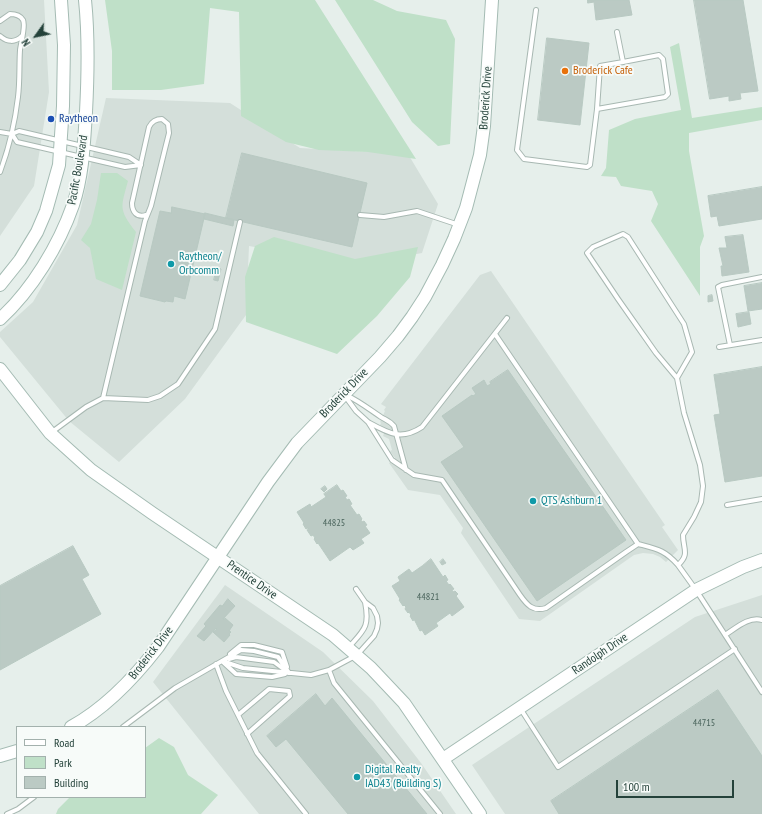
<!DOCTYPE html>
<style>
body{margin:0}
#map{position:relative;width:762px;height:814px;overflow:hidden;background:#e6efeb;font-family:"PT Sans Narrow",sans-serif}
canvas{display:block}
.legend{position:absolute;left:16px;top:726px;width:130px;height:72px;box-sizing:border-box;background:#f7fbf9;border:1px solid #a3b1ad;margin:0;padding:5px 7px;list-style:none;font-size:12px;color:#24423a}
.legend li{display:flex;align-items:center;gap:8px;height:20px}
.legend b{width:20px;border:1px solid #a3b1ad}
.north{position:absolute;left:16px;top:16px;width:40px;height:40px;-webkit-text-stroke:3px #f7fbf9;paint-order:stroke;rotate:237deg;font-size:11px;font-weight:700;line-height:16px;text-align:center;color:#24423a}
.north::after{content:'';display:block;margin:auto;width:14px;height:18px;background:#24423a;clip-path:polygon(50% 0,100% 100%,50% 72%,0 100%)}
.scale{position:absolute;left:616px;top:780px;width:118px;height:18px;box-sizing:border-box;border:2px solid #24423a;border-top:0;padding-left:5px;font-size:12px;line-height:14px;white-space:nowrap;color:#24423a;-webkit-text-stroke:3px #f7fbf9;paint-order:stroke}
</style>
<div id="map">
<canvas width="762" height="814"></canvas>
<ul class="legend">
<li><b style="height:5px;background:#fff"></b>Road</li>
<li><b style="height:11px;background:#bfe0c8"></b>Park</li>
<li><b style="height:11px;background:#bbcac4"></b>Building</li>
</ul>
<div class="north">N</div>
<div class="scale">100 m</div>
</div>
<script>
const context = document.querySelector('canvas').getContext('2d');
context.lineJoin = 'round';
function paint(path, color) {
  context.fillStyle = color;
  context.fill(path, 'evenodd');
}
function strokePath(path, color, width, dash) {
  context.strokeStyle = color;
  context.lineWidth = width;
  context.lineCap = dash ? 'butt' : 'round';
  context.setLineDash(dash || []);
  context.stroke(path);
}
function drawText(font, color, halo, rows, align = 'center') {
  context.font = font + ' "PT Sans Narrow",sans-serif';
  context.lineWidth = 3.5;
  context.setLineDash([]);
  context.textBaseline = 'middle';
  context.strokeStyle = halo;
  context.fillStyle = color;
  for (const [text, x, y, turn = 0] of rows) {
    context.save();
    context.translate(x, y);
    context.rotate((+turn || 0) * Math.PI / 180);
    context.textAlign = isNaN(turn) ? turn : align;
    if (halo) context.strokeText(text, 0, 0);
    context.fillText(text, 0, 0);
    context.restore();
  }
}
paint(new Path2D(`
 M0,0H44L49,92L34,186L0,236Z
 M106,98L230,103L300,148L408,154L438,204L422,253L358,265L249,246L246,315L185,399L119,462L69,421L0,337V332L33,302L77,225Z
 M491,271L665,525L662,527L678,550L666,562L660,557L653,554L643,553L634,555L540,621L519,619L461,533L463,528L440,495L408,490L389,463L395,458L390,451L392,450L389,439L383,436L386,429L380,425L381,423L380,422L385,411L384,410L386,407L381,404L480,275Z
 M225,585L323,652L373,701L421,763L456,814H259L153,682Z
 M762,595V814H505L472,765L695,617Z`), '#d4dfda');
paint(new Path2D(`
 M105,0H315L416,159L368,152L319,150L286,142L241,116L239,12L210,8L204,84L161,90H112V51Z
 M335,0H373L397,11L446,20L455,39L450,144L438,146L412,122Z
 M679,43L692,118L762,107V120L689,133V151L704,236L700,247V296L651,221L658,204L652,191L621,186L616,177L601,176L606,168L609,130L635,119L681,110L670,47Z
 M101,173H117L128,181C121,207 118,209 136,232L122,290L96,279L90,248L81,240L91,224L97,200Z
 M274,237L355,259L418,247L410,277L377,316L337,354L246,322L245,277L255,246Z
 M159,738L174,747L188,775L218,795L201,814H56L58,809L70,797H145V748Z`), '#bfe0c8');
const building = new Path2D(`
 M588,0H629L632,15L596,20L594,2L588,3Z
 M694,0H743L758,91L740,93L741,99L729,101V96L710,99Z
 M547,38L589,43L580,125L538,120Z
 M242,153L367,183L352,247L226,218Z
 M762,187V219L719,226L717,216L711,217L708,196Z
 M172,207L205,214L185,299L174,296L173,302L166,301L165,302L140,296L160,211L171,213Z
 M205,213L234,220L233,226L204,219Z
 M743,235L749,272L722,276L721,266H723L719,248H727L725,237Z
 M217,268L221,269L218,281L214,280Z
 M762,283V309L748,311L744,286Z
 M712,295L713,301L708,302V296Z
 M749,312L751,324L738,327L736,314Z
 M762,367V476L725,482L714,415L720,414L714,375Z
 M508,370L626,540L537,601L441,462L464,447L442,416L472,395L473,396L476,394L472,388L484,380L487,386L491,384L490,382Z
 M337,485L341,491L343,490L347,496L345,497L347,500L349,499L352,504L350,505L357,515L359,514L362,519L361,520L362,522L364,521L367,525L365,526L370,533L361,539L364,543L353,550L350,547L330,561L318,543L317,544L314,539L315,538L313,535L311,536L307,530L309,529L308,528L306,529L303,524L304,523L297,512L310,504L311,507L326,497L324,494Z
 M325,486L327,489L324,492L321,489Z
 M73,546L89,575L82,579L101,614L0,670V586Z
 M431,559L443,577L445,575L448,580L446,581L449,585L450,584L454,589L452,590L453,592L455,591L458,594L456,596L464,607L452,616L450,613L436,623L438,626L425,635L422,630L420,631L414,619L413,621L410,616L411,615L409,612L408,613L405,609L406,607L404,605L403,606L399,600L400,599L392,586L400,581L398,577L409,569L412,573L422,566Z
 M443,559L446,563L442,565L440,562Z
 M228,599L235,606L223,619L224,620L225,618L233,625L229,631L231,632L229,634L230,635L224,642L213,632L217,629L216,628L204,641L197,636L206,626L204,624L220,605L222,606Z
 M718,690L762,756V814H559L551,801Z
 M316,694L325,706L332,698L427,814H348L286,739L276,747L267,736Z`);
paint(building, '#bbcac4');
strokePath(building, '#b8c9c2', 1);
const lane = new Path2D(`
 M536,10L517,150L524,159L587,167L590,165L597,109L665,97L668,94L663,59L659,55L623,62L617,32
 M0,21L10,14C15,14 20,15 23,20C26,26 21,42 20,50C19,66 20,81 18,97C15,122 9,148 0,172
 M0,36C7,42 15,43 22,36
 M597,109L600,66L623,62
 M0,132L12,134L19,131L129,157L141,165
 M12,134L17,142L125,167L141,165
 M360,215L384,217L417,211L459,225
 M495,334L638,544C657,549 665,550 678,565
 M730,345L718,287L722,285L762,277
 M719,347L762,340
 M677,378L692,352L684,324L628,237L623,234L593,247L587,253L618,299L656,353L677,378L684,413L700,465L703,486L701,502L694,517L683,535C683,549 690,554 678,565L696,590L762,692
 M346,395C359,401 369,409 381,417C386,420 390,421 394,426L406,470
 M345,396L356,411L368,422L392,460L414,475L442,480L520,595C527,605 533,612 546,608L626,552L638,544
 M103,398L145,221L151,206L165,149L169,133L168,124L162,119C156,119 152,121 149,127L132,203C132,212 137,218 146,215
 M368,422C388,433 401,441 422,427L507,318
 M52,432L86,407L103,398L148,400L160,396L178,384L215,329L240,222
 M727,505L762,499
 M725,635C736,628 749,616 762,620
 M349,647C364,630 370,627 365,602
 M230,654L241,645H254L282,652L287,667
 M229,659L236,657L274,662L285,670
 M222,661L243,668L311,675L329,670L357,655L374,636L377,629L378,623L377,616L373,608L365,602L356,589
 M223,662L236,674L272,677L285,674
 M216,664L226,691L257,753L306,814
 M329,670L334,683L440,814
 M520,708L558,767L735,649
 M238,715L269,689L289,691L290,696L247,734
 M123,727L175,688L241,650L254,651L278,657L289,673
 M7,814L18,809L34,797`);
const secondary = new Path2D(`
 M0,285L20,260L37,232L46,211L59,165L63,106L64,45L61,0
 M0,319C32,290 59,245 73,205C83,175 84,143 86,112C88,74 89,38 85,0
 M0,369L50,433L91,470L152,513L333,635L371,668L404,703L480,814
 M71,727C106,708 134,678 158,647L268,482L297,443L380,357L398,336L412,317L425,297L442,265L454,239L466,208L480,155L484,126L492,0
 M0,756L17,751
 M443,759L696,590L743,567L762,560`);
strokePath(lane, '#a8b8b2', 6);
strokePath(secondary, '#a4bbb3', 14);
strokePath(lane, '#fff', 4);
strokePath(secondary, '#fff', 12);
for (const [x, y, r, color] of [
 [565,71,4,"#e8710a"],
 [51,119,4,"#1a4fb4"],
 [171,264,4,"#0f9aa8"],
 [533,501,4,"#0f9aa8"],
 [357,777,4,"#0f9aa8"]
]) {
  const dot = new Path2D();
  dot.arc(x, y, r, 0, 2 * Math.PI);
  context.fillStyle = color;
  context.fill(dot);
  strokePath(dot, '#f7fbf9', 1.5);
}
drawText('10px', '#4a645c', null, [
 ["44825",334,523],
 ["44821",428,597],
 ["44715",704,723]
]);
drawText('12px', '#c56008', '#f7fbf9', [
 ["Broderick Cafe",573,71]
], 'left');
drawText('12px', '#24423a', '#f7fbf9', [
 ["Broderick Drive",486,98,-86],
 ["Pacific Boulevard",78,170,-80],
 ["Broderick Drive",344,393,-46],
 ["Prentice Drive",252,580,35],
 ["Broderick Drive",151,653,-52],
 ["Randolph Drive",600,654,-34]
]);
drawText('12px', '#164399', '#f7fbf9', [
 ["Raytheon",59,119]
], 'left');
drawText('12px', '#0d838f', '#f7fbf9', [
 ["Raytheon/",179,257],
 ["Orbcomm",179,271],
 ["QTS Ashburn 1",541,501],
 ["Digital Realty",365,770],
 ["IAD43 (Building S)",365,784]
], 'left');
</script>
